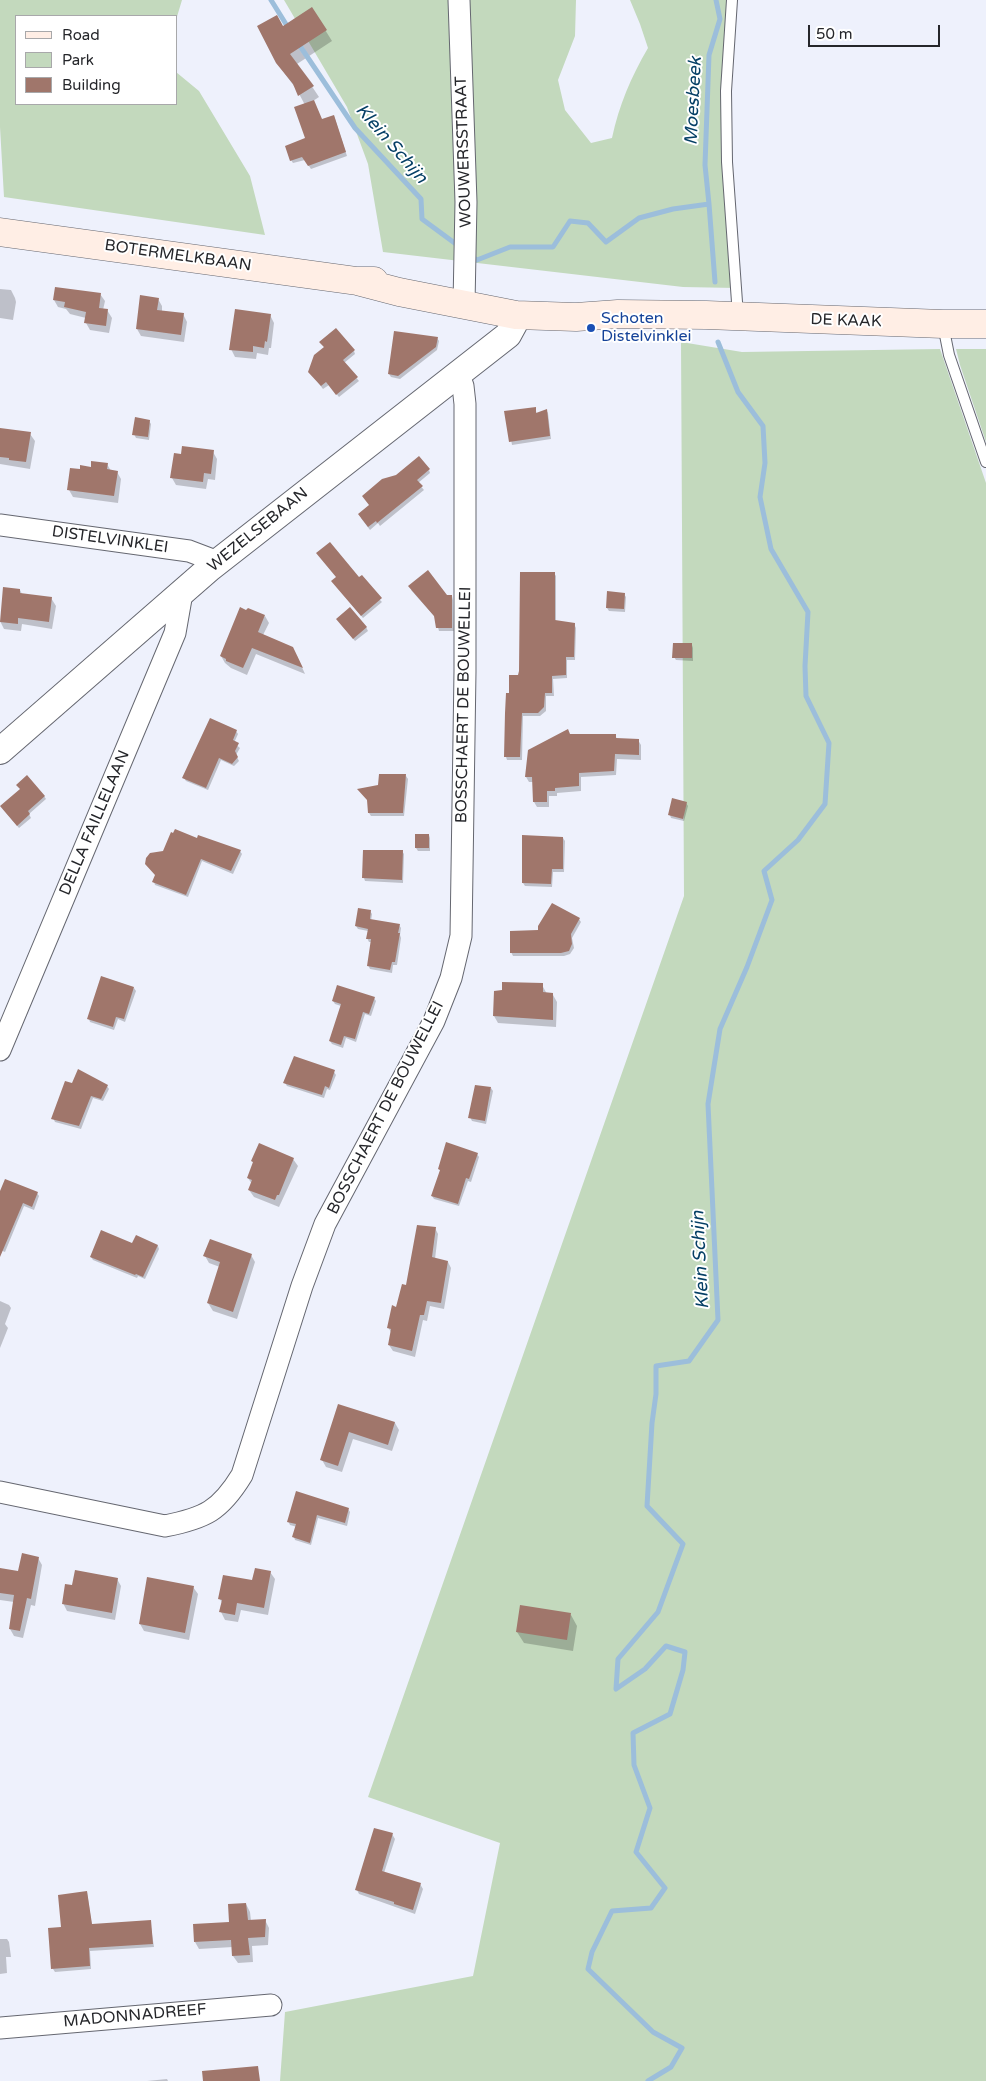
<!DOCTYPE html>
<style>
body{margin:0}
#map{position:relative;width:986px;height:2081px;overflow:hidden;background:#eef1fc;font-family:"Varela Round",sans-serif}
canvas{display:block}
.legend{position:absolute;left:15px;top:15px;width:162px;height:90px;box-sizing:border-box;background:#fff;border:1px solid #a8a8aa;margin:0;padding:6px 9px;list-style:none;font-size:15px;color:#25262a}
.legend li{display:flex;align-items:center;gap:10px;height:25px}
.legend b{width:25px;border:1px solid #a8a8aa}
.scale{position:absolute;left:808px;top:25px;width:132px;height:22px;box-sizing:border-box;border:2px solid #25262a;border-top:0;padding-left:6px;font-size:15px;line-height:18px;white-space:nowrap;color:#25262a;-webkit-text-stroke:4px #fff;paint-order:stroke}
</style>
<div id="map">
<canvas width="986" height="2081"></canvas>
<ul class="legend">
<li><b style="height:6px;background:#ffeee5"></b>Road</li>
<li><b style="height:14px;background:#c3d9bd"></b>Park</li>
<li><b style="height:14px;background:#a0766b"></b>Building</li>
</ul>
<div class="scale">50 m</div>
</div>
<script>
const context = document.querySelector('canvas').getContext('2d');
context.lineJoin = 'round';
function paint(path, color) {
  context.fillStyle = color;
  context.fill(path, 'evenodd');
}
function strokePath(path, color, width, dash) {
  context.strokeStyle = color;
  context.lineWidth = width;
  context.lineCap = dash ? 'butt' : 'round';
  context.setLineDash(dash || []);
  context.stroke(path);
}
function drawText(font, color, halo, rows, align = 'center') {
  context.font = font + ' "Varela Round",sans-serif';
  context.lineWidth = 4;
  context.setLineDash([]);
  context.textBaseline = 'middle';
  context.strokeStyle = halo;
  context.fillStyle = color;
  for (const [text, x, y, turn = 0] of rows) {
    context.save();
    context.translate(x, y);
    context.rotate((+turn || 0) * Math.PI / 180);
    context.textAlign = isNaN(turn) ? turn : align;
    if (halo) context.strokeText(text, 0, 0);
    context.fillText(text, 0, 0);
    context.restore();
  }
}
paint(new Path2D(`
 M0,0H182L176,20V16H16V104H176V72L199,91L250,176L265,235L4,197L0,127Z
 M284,0H576L575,36L558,80L565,110L591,143L612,138C619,105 631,77 648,48L640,24L630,0H732L726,91L736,288L683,287L383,252L368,164L347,107Z
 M681,342L742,352L940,349L986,483V2081H280L285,2012L473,1976L500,1843L368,1797L684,896Z
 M956,349H986V442L960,365Z`), '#c3d9bd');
paint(new Path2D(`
 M312,9L332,41L297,64L319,97L313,101L322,120L334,116L335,119L347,156L311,169L305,160L293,163L291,160L307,138L305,105L297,90L277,63L283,28Z
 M0,289L11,290L15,298L16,302L13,320L0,318Z
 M100,294L105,301L103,310H107L112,318L109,333L90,330L86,323V318L70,314L66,309L58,307L54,300Z
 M158,299L162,306V311L183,314L187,322L184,342L141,336L137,329Z
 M270,315L274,323L271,348H269L268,355L257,353L256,359L235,357L231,349Z
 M437,338L439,341L437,350L400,379L391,377L389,374Z
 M320,342L354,351L355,354L344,363L359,381L339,397L329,385L323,389L312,375L325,348Z
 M535,408L537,414L546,410L548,413L551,439L512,445L506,412Z
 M149,421L151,424L149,440L136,438L134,434Z
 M0,429L30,434L35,441L30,469L0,464Z
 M213,452L217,459L215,480L208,479L206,489L176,485L172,478L182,456Z
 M107,464L111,471L117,472L121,479L118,503L73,497L69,490L81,471Z
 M429,470L430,473L418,483L424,490L380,526L378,523L370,530L361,518L370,505Z
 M554,573L556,576V622L574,624L576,628L575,660H567V678L553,679L554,696H546V711L540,716H523L522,760H507L506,757L510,694L519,677Z
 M359,579L382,602L363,618L335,584Z
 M20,590L22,594L51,598L56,606L52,629L22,624L21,631L4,629L0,621Z
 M411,590L452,596L453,600L454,631H439L435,617Z
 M624,594L626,597L625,612L609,611L607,608Z
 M265,616L269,623L263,635L297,656L305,674L256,654L247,675L231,668L225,663L221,656Z
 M340,623L366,627L368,631L355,641Z
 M692,645L693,648V661L676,660L674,657Z
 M236,731L238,734L234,743L240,748L236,755L239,761L234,766L221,760L208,790L186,781L184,778Z
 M570,735H615L617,739L638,740L641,745V760L617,759L616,775L581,777V791L557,793V796H549V807H537L534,802V782H529L526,777L529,751Z
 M406,776L408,779L404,816H371L369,813L379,786Z
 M44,796L46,799L29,814L31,818L19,828L3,809Z
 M686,803L688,806L684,821L671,818L670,815Z
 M429,835L430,838V851H418L416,848Z
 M563,838L565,841L564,872H553L552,887L525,886L523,883Z
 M198,840L240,851L242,854L233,874L202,861L188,897L155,885L154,882L164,852Z
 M402,851L404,854L403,883L365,881L364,878Z
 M370,911L372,914L371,921L399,925L401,928L400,935L401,938L397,965H393L392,973L370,969L368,965L372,942H369L367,938L368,931L358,929L356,926Z
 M579,919L581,922L572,938L574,948L570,954L564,956H513L511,952Z
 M542,985L547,994L553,995L557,1002L556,1027L498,1023L494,1016Z
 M134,988L136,991L125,1022L118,1019L114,1030L90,1022L89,1019Z
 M374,998L376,1001L371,1016L365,1014L356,1042L346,1038L343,1048L332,1044L330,1041L341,1006L335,1004L333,1001Z
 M334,1072L336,1075L330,1090L327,1089L324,1098L287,1086L285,1083Z
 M107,1086L109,1089L103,1101L93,1098L81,1129L55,1122L53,1118Z
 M491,1088L493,1091L486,1124L472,1121L470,1117Z
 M477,1154L479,1157L471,1182L468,1181L459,1206L434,1199L432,1196L441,1171L439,1169Z
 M293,1159L298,1166L279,1207L254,1197L249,1190L252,1184L248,1178L254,1164L252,1161Z
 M37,1193L39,1196L34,1210L24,1206L5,1252L0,1250V1194Z
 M435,1228L438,1234L435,1259L448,1262L451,1268L444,1309L430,1306L427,1321L423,1320L415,1357L393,1351L389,1345L392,1334L388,1327Z
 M133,1244L158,1246L159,1249L145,1279L138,1276L137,1278L93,1260L91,1257Z
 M251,1255L255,1262L237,1319L213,1311L208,1303L220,1267L209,1263L205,1256Z
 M0,1301L9,1305L11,1308L5,1324L8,1328L0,1348Z
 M339,1406L395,1423L399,1430L392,1451L353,1439L342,1472L326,1467L322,1460Z
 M296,1493L348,1509L350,1512L347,1526L318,1518L311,1545L295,1540L294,1537L297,1527L290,1525L288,1521Z
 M38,1558L42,1565L35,1606L31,1605L23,1638L14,1636L10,1629L14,1602L0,1600V1569L19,1572Z
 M270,1572L275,1579L268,1615L241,1610L238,1622L225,1620L221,1612L222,1603L220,1599Z
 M117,1579L121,1586L115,1620L67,1611L63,1603L73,1587Z
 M193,1587L198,1594L189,1640L144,1631L140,1624Z
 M571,1615L577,1626L573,1651L524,1643L517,1632Z
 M392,1834L395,1839L384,1873L420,1884L423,1889L415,1914L359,1894L357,1890Z
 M87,1892L92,1926L150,1921L154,1947L90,1951L91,1969L55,1972L53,1969L49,1929L62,1928Z
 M246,1904L250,1912L251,1921L265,1920L269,1928L268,1945L252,1946L253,1962L238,1963L233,1956V1947L199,1949L195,1942L231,1923Z
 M0,1939H7L9,1942L11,1957H6L7,1973L0,1974Z
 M167,2079L168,2081H147Z`), '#0003');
strokePath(new Path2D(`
 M271,0L289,29
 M298,43L355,128L421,199L422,219L460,247
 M709,204L705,165L709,55L720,19L716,0
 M472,257L477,260L510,247H553L570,221L588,223L606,242L639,218L673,209L709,204L715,282
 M648,2081L671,2067L682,2048L653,2032L588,1969L592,1952L612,1911L651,1908L665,1888L636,1852L650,1808L634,1765L633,1733L670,1714L683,1670L685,1652L666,1646L645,1669L616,1689L618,1659L658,1612L683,1544L647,1506L652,1423L656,1394V1366L689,1361L718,1320L708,1104L720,1029L747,967L772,900L764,871L798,840L825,804L829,743L806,696L805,666L808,612L771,549L760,497L765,463L763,426L738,392L718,342`), '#9cbedb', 5);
paint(new Path2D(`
 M312,7L327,30L290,54L314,86L298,96L293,84L276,63L257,26L277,15L283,26Z
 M314,100L322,119L334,115L346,152L308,166L302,157L290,161L285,146L305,138L294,107Z
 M55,287L101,293L99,308L108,309L106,326L84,323L86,312L64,307L65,302L53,300Z
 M140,295L159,298L157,310L184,313L181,335L136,329Z
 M235,309L271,314L267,342L265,341L264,348L253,346V352L229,350Z
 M336,328L355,350L343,360L358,377L336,395L326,382L321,386L308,372L314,355L324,347L319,342Z
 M394,331L438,337L436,347L398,376L388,374Z
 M536,407V413L547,409L550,436L509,442L504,411Z
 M135,417L150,420L148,437L132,435Z
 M0,428L31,432L26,462L9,460V458L0,457Z
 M182,446L214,450L211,474L204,473L203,482L170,478L174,453L181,454Z
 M419,456L430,469L417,480L423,486L377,523L376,521L368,527L358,514L369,505L362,496L382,479L396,475Z
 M91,461L108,463L107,469L118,471L114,496L67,490L70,468L80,469V465L91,467Z
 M330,542L359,577L362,575L382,598L361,616L331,581L336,577L316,553Z
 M428,570L447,595H452V628H436L434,616L408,586Z
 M520,572H555V620L575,623L574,657H566V675L552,676V693H545L544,707L538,713H522L520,757H504L505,713L506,693H509V675H518L519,671Z
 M3,587L20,589V593L52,597L49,622L18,618V624L0,622Z
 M607,591L625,593L624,609L606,608Z
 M240,607L246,610L248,608L265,615L258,632L293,647L303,668L252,648L243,668L226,661V659L220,656Z
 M350,607L367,627L353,639L336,619Z
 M673,643H692V658H672Z
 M210,718L237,730L233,740L239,743L235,751L238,757L232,764L219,758L206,788L182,778Z
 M568,729L570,734H616V738L639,739V755L615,754L614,771L579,773V786L555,788V791H547V802H533L532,777H525L528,750Z
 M379,774H406L403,813H368L367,800L357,789L378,785Z
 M27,775L45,796L28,811L30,814L17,826L0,806L20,789L16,785Z
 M672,798L687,802L683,819L668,815Z
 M175,829L197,838L198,835L241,850L231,871L201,859L186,895L152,882L155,875L145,864L146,858L150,853L163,851L171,832L173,833Z
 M415,834H429V848H415Z
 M522,835L563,837V869H552L551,884L522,883Z
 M363,850H403L402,880L362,878Z
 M552,903L580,918L571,934L572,944L569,951L561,953H510V931L538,930V926Z
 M358,908L371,910L370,919L400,924L398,933H400L395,962H392L390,970L367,966L371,939H366L368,929L355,926Z
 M101,976L134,987L124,1019L116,1017L113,1027L87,1019Z
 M502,982L543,983V992L553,993V1020L493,1016L494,991L502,990Z
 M337,985L375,997L369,1014L363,1012L355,1039L344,1036L341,1045L329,1041L341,1004L332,1001Z
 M294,1056L335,1070L329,1088L325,1086L322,1095L283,1083Z
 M78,1069L108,1085L101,1099L91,1096L79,1126L51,1119L65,1081L72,1083Z
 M475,1085L491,1087L485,1121L468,1118Z
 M446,1142L478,1153L469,1179L466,1178L458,1204L431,1196L440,1170L438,1169Z
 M259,1143L294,1158L279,1195H277L275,1200L248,1190L252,1180L247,1178L253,1162L251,1161Z
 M5,1179L38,1192L32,1207L23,1203L0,1257V1191Z
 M417,1225L436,1227L432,1257L448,1261L441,1303L427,1301L424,1315H420L412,1351L388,1345L391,1329L387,1328L392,1305L396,1307L402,1284L406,1285Z
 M101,1230L132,1243L136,1235L158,1245L143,1277L136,1274L135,1275L90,1257Z
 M210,1239L252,1254L233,1312L207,1303L220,1262L203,1256Z
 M338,1404L395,1422L388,1445L349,1432L338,1466L320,1460Z
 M296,1491L349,1508L345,1523L317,1515L310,1543L292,1537L296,1524L287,1522Z
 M22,1553L39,1557L31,1599L27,1598L20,1631L9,1629L14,1595L0,1593V1568L18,1571Z
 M255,1568L271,1571L264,1608L237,1603L235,1615L219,1612L222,1600L218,1599L223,1575L252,1580Z
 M75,1570L118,1578L112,1613L62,1604L65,1584L72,1585Z
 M147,1577L194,1586L185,1633L139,1624Z
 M520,1605L571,1613L567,1640L516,1632Z
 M374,1828L393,1833L382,1871L421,1883L413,1910L394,1904V1902L355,1890Z
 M87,1891L92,1924L151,1920L153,1944L89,1948L90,1966L51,1969L48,1928L61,1927L58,1895Z
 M246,1903L248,1920L266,1919L265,1937L248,1938L250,1955L232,1956L231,1940L194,1942L193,1924L229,1922L228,1904Z
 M258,2066L260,2081H203L202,2071Z`), '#a0766b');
const service = new Path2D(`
 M732,0L726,91L727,162L738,316
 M943,325L949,355L986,462`);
const minor = new Path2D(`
 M459,0L466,202L464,304
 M0,525L189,551L218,562
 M0,1050L175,633L182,593
 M0,1492L165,1526C205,1518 220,1511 242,1475L302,1286L325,1224L434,1021L451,978L461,936L465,671V404L463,386L459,375
 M0,2028L271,2005`);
const tertiary = new Path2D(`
 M0,751L210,568L508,335L514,324L516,315`);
const secondary = new Path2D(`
 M0,232L357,281H374
 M357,281L399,292L516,315L576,317L618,314L706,315L943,324H986`);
strokePath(service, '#656770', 12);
strokePath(minor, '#656770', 23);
strokePath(tertiary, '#656770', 28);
strokePath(secondary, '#656770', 29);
strokePath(service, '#fff', 10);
strokePath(minor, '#fff', 21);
strokePath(tertiary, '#fff', 26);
strokePath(secondary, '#ffeee5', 28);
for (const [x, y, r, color] of [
 [591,328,5,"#1a4fb4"]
]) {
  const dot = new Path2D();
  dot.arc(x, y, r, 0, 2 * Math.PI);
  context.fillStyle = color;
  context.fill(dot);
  strokePath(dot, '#fff', 2);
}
drawText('16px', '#25262a', '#fff', [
 ["WOUWERSSTRAAT",464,152,-92],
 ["BOTERMELKBAAN",178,256,8],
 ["DE KAAK",846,321,2],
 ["WEZELSEBAAN",258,530,-39],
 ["DISTELVINKLEI",110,540,8],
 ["BOSSCHAERT DE BOUWELLEI",464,705,-89],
 ["DELLA FAILLELAAN",95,823,-67],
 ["BOSSCHAERT DE BOUWELLEI",386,1108,-63],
 ["MADONNADREEF",135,2016,-5]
]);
drawText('16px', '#164399', '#fff', [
 ["Schoten",601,319],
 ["Distelvinklei",601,337]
], 'left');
drawText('italic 18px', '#053f65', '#fff', [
 ["Moesbeek",694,101,-87],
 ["Klein Schijn",391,144,49],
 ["Klein Schijn",701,1260,-93]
]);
</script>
